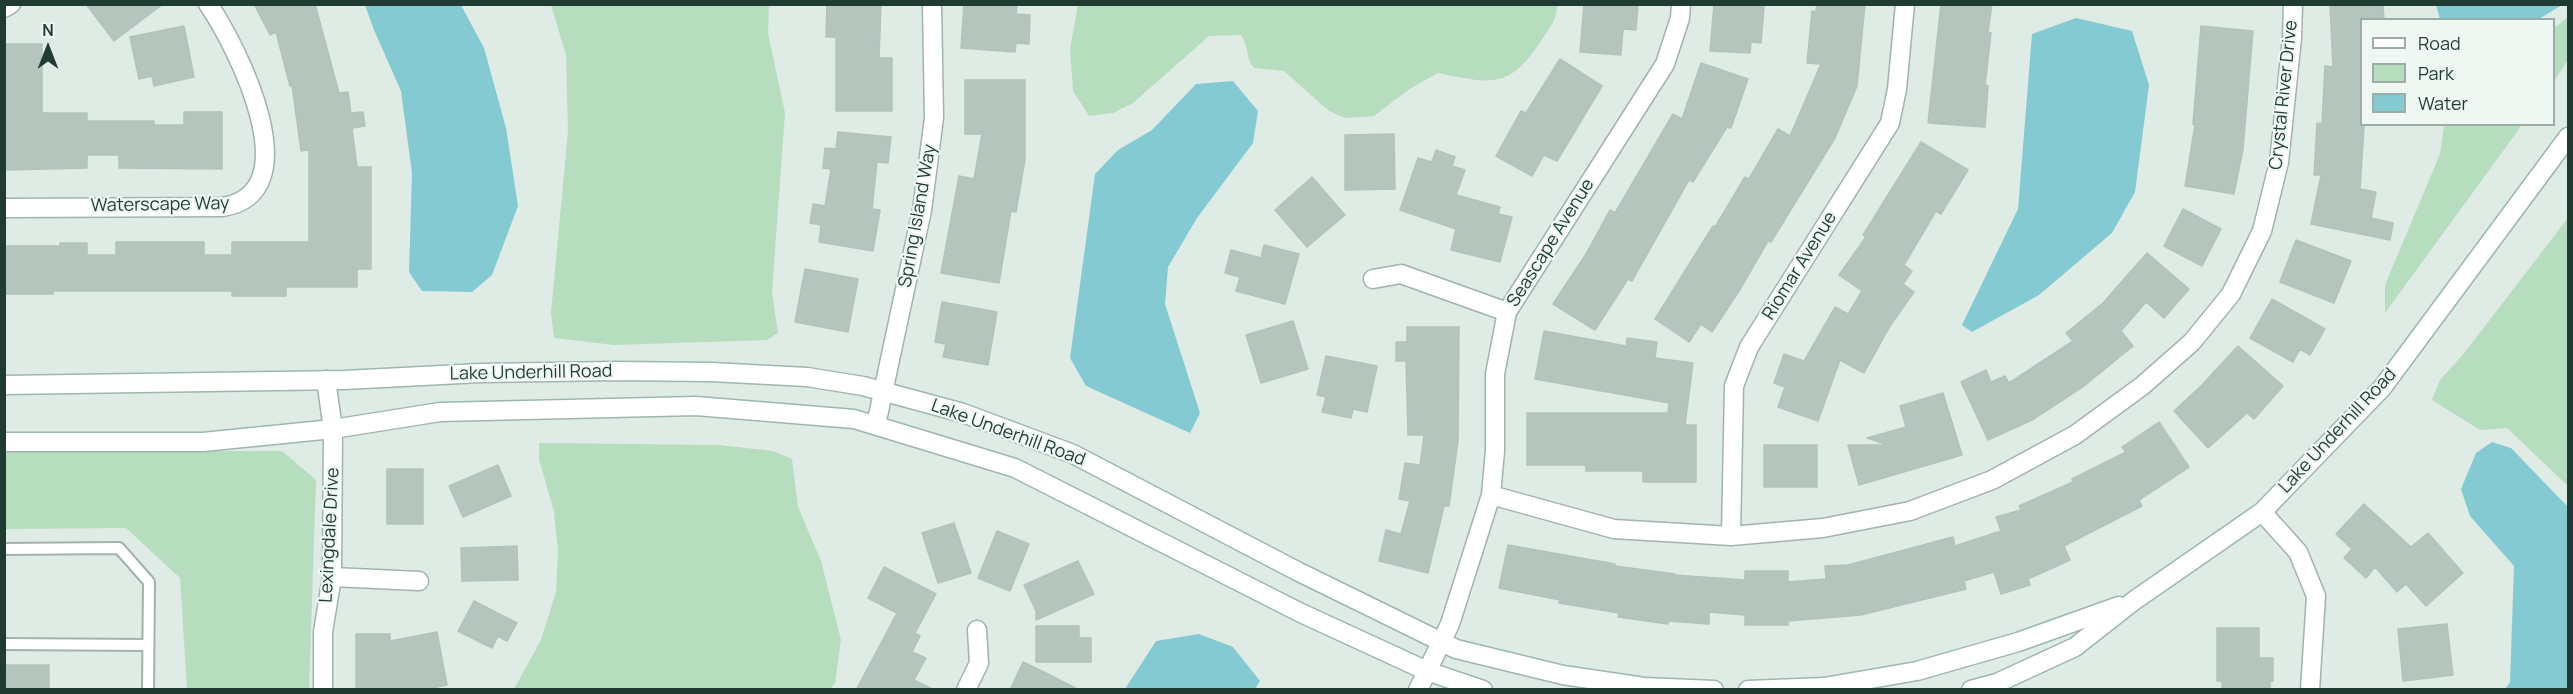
<!DOCTYPE html>
<style>
body{margin:0}
#map{position:relative;width:2573px;height:694px;overflow:hidden;background:#dfebe5;font-family:Manrope,sans-serif}
canvas{display:block}
.frame{position:absolute;inset:0;border:6px solid #1f3b32;pointer-events:none}
.legend{position:absolute;left:2360px;top:18px;width:195px;height:108px;box-sizing:border-box;background:#eff7f3;border:2px solid #9caca6;margin:0;padding:8px 10px;list-style:none;font-size:18px;color:#1f3b32}
.legend li{display:flex;align-items:center;gap:12px;height:30px}
.legend b{width:30px;border:2px solid #9caca6}
.north{position:absolute;left:18px;top:18px;width:60px;height:60px;-webkit-text-stroke:4px #eff7f3;paint-order:stroke;rotate:0deg;font-size:16px;font-weight:700;line-height:24px;text-align:center;color:#1f3b32}
.north::after{content:'';display:block;margin:auto;width:21px;height:27px;background:#1f3b32;clip-path:polygon(50% 0,100% 100%,50% 72%,0 100%)}
</style>
<div id="map">
<canvas width="2573" height="694"></canvas>
<div class="frame"></div>
<ul class="legend">
<li><b style="height:8px;background:#fff"></b>Road</li>
<li><b style="height:16px;background:#b7ddbf"></b>Park</li>
<li><b style="height:16px;background:#84cad2"></b>Water</li>
</ul>
<div class="north">N</div>
</div>
<script>
const context = document.querySelector('canvas').getContext('2d');
context.lineJoin = 'round';
function paint(path, color) {
  context.fillStyle = color;
  context.fill(path, 'evenodd');
}
function strokePath(path, color, width, dash) {
  context.strokeStyle = color;
  context.lineWidth = width;
  context.lineCap = dash ? 'butt' : 'round';
  context.setLineDash(dash || []);
  context.stroke(path);
}
function drawText(font, color, halo, rows, align = 'center') {
  context.font = font + ' Manrope,sans-serif';
  context.lineWidth = 4.5;
  context.setLineDash([]);
  context.textBaseline = 'middle';
  context.strokeStyle = halo;
  context.fillStyle = color;
  for (const [text, x, y, turn = 0] of rows) {
    context.save();
    context.translate(x, y);
    context.rotate((+turn || 0) * Math.PI / 180);
    context.textAlign = isNaN(turn) ? turn : align;
    if (halo) context.strokeText(text, 0, 0);
    context.fillText(text, 0, 0);
    context.restore();
  }
}
paint(new Path2D(`
 M1078,4H1557C1558,18 1550,27 1543,38C1509,90 1494,84 1438,73L1408,90L1374,116L1345,118L1329,111L1284,71L1254,68C1245,56 1249,47 1241,35L1209,36L1133,103L1113,113L1089,116L1073,91L1070,50Z
 M551,5H769L768,33L785,113L772,292L778,333L767,340L614,345L554,338L551,313L568,131L566,55Z
 M2568,17V60L2554,81V28Z
 M2444,125H2522L2385,313V285L2440,154Z
 M2568,218V486L2507,428L2480,430L2432,400L2440,380L2465,352Z
 M539,443L719,445L773,451L792,459L798,507L821,561L841,640L835,683L830,689H514L541,640L556,592L558,551L554,512L539,459Z
 M5,451H282L316,480L309,689H187L180,578L126,528L5,529Z`), '#b7ddbf');
paint(new Path2D(`
 M365,5H461L484,48L506,128L518,206L492,275L472,292L422,291L409,272L412,173L401,91L374,30Z
 M2436,5V4L2562,5L2539,19H2440Z
 M2076,18L2132,31L2149,85L2135,192L2112,233L2039,295L1972,332L1962,325L2018,209L2032,34Z
 M1233,81L1258,111L1253,143L1197,218L1168,267L1165,304L1200,413L1190,433L1086,386L1070,358L1095,174L1118,150L1152,130L1196,84Z
 M2492,442L2511,448L2568,507V689H2505L2510,682L2514,566L2470,516L2461,489L2476,453Z
 M1199,634L1233,647L1260,681L1255,689H1125L1156,641Z`), '#84cad2');
const building = new Path2D(`
 M86,4H163L114,41Z
 M254,4H315L339,93L348,92L351,113L363,112L365,126L352,128L357,167H371V269H357V287H286V296H232V291H53V294H4V246H60V243H87V255H116V242H204V255H232V242H309V150L301,151L292,85L290,86L276,32L270,35Z
 M827,4H881L879,58H892V111H836V37H826Z
 M964,4H1017L1016,14L1030,15L1029,44L1016,43L1015,52L961,48Z
 M1584,4H1638L1636,30L1623,29L1621,55L1580,52Z
 M1714,4L1764,7L1761,43L1751,42L1750,53L1710,51Z
 M1817,4H1865L1857,86L1835,138L1771,242L1768,241L1741,288L1712,332L1701,324L1689,342L1655,319L1713,226L1715,227L1745,177L1749,179L1778,129L1790,136L1821,64L1807,63L1812,11L1816,12Z
 M1941,4H1992L1988,32L1991,33L1985,85L1988,86L1985,127L1928,123Z
 M2383,4L2384,20H2361V126H2364L2360,189L2376,192L2371,218L2393,223L2390,240L2311,224L2321,175H2314L2317,123L2322,124L2325,66L2333,67L2330,6Z
 M184,26L194,77L154,86L152,76L139,79L130,37Z
 M2201,26L2253,31L2243,149L2234,194L2185,186L2195,125L2193,124Z
 M4,44H42V113H87V121H154V125H184V112H222V169L119,168V155H87V168L4,170Z
 M1560,59L1602,86L1557,161L1544,155L1532,176L1496,156L1521,111L1526,113Z
 M1701,63L1748,79L1731,128L1727,127L1693,182L1689,180L1632,281L1628,279L1595,330L1553,304L1586,254L1610,210L1615,213L1673,114L1682,119Z
 M965,80H1025V159L1016,212L1011,211L999,283L941,273L959,176L974,179L982,134H965Z
 M838,132L891,137L888,163L877,162L872,209L880,210L873,251L819,242L821,225L810,223L813,204L825,206L831,169L823,168L825,148L836,149Z
 M1394,134L1395,189L1345,190V135Z
 M1921,142L1968,170L1941,214L1936,211L1904,265L1912,271L1903,284L1914,292L1890,326L1864,373L1840,360L1818,421L1778,407L1785,387L1774,383L1784,354L1804,361L1835,307L1848,314L1862,291L1839,275L1866,237L1863,235Z
 M1436,150L1455,157L1452,166L1465,170L1456,195L1500,207L1498,214L1512,217L1500,262L1451,250L1456,229L1400,210L1418,158L1432,162Z
 M1312,177L1345,215L1307,247L1275,210Z
 M2183,209L2221,229L2202,266L2164,246Z
 M2296,240L2351,261L2334,303L2280,282Z
 M1264,245L1299,254L1285,304L1236,291L1240,277L1225,273L1231,250L1261,258Z
 M2147,253L2189,289L2164,318L2146,302L2121,331L2133,346L2084,386L2032,420L1988,440L1961,382L1986,370L1991,382L2005,376L2009,383L2073,341L2066,333L2103,303Z
 M805,269L858,279L848,332L795,322Z
 M2272,299L2325,329L2310,355L2300,349L2293,362L2250,338Z
 M942,302L997,312L988,365L943,357L946,344L935,342Z
 M1293,321L1308,369L1261,383L1246,335Z
 M1407,327H1459L1458,441L1449,506H1444L1428,573L1379,561L1386,530L1401,534L1410,501L1399,499L1405,463L1420,465L1424,435H1408L1406,361H1396V342H1407Z
 M1544,331L1626,346L1627,338L1657,342L1655,358L1693,363L1685,425H1696V482H1643V471H1586V465H1527V413H1668L1669,403L1535,379Z
 M2238,346L2283,386L2254,419L2247,413L2208,448L2174,411L2201,386Z
 M1326,356L1377,366L1367,412L1353,409L1351,418L1322,412L1326,397L1317,395Z
 M1943,393L1962,455L1859,485L1848,445H1888L1867,438L1906,427L1900,406Z
 M2159,422L2189,467L2139,500L2142,506L2064,546L2070,560L2028,579L2030,585L2001,594L1994,572L1964,581L1966,589L1861,615L1788,621V625H1745V615L1709,612V624L1668,621V624L1618,617L1619,613L1559,603L1560,600L1499,588L1508,545L1615,564V566L1675,574L1674,575L1745,580V571H1788V582L1826,579L1825,566L1848,565L1953,537L1955,546L2001,531L1996,517L2021,510L2019,506L2073,482L2072,479L2126,452L2122,447Z
 M1764,445H1817V487H1764Z
 M498,465L511,496L463,517L449,486Z
 M387,469H423V524H387Z
 M2364,504L2411,547L2428,533L2463,573L2426,606L2406,584L2397,592L2375,567L2366,578L2344,558L2352,549L2336,534Z
 M954,523L971,573L938,583L922,533Z
 M997,531L1029,544L1010,591L978,578Z
 M517,546L518,580L462,581L461,548Z
 M1078,561L1094,594L1036,620V611L1024,585Z
 M884,567L936,594L915,633L920,636L912,652L926,658L914,680L934,690H856L897,613L868,598Z
 M474,601L517,623L507,641L498,636L492,648L458,631Z
 M2447,624L2453,675L2403,681L2398,629Z
 M1036,626H1079V638H1091V662H1036Z
 M2217,628H2259V658H2273V681H2270V690H2222V681H2217Z
 M437,632L447,685L423,690H356V634H390V641Z
 M1023,662L1046,673L1079,690H1010Z
 M4,665H49V690H4Z`);
paint(building, '#b4c5be');
strokePath(building, '#b1c4bb', 1.5);
const lane = new Path2D(`
 M4,549L119,548L149,582L148,690
 M4,644L147,645`);
const street = new Path2D(`
 M4,8L11,4
 M4,208L222,207C312,194 237,46 208,4
 M1373,279L1401,274L1507,312
 M876,425L922,210L934,118L932,4
 M1491,495L1614,529L1731,536L1823,528L1910,511L1992,480L2075,435L2142,386L2192,342L2231,294L2262,231L2279,162L2292,38L2293,4
 M2262,512L2298,552L2316,596L2310,690
 M1731,536L1734,386L1749,347L1890,123L1897,89L1905,4
 M332,577L419,581
 M323,690V632L332,577L333,429L326,380
 M966,690L979,663L977,630
 M1418,690L1450,624L1491,495L1495,451V374L1507,312L1665,64L1680,18L1681,4`);
const secondary = new Path2D(`
 M4,385L344,380L481,373L615,371L711,372L807,377L863,386L963,413L1073,454L1297,571L1456,649L1563,675L1644,687L1714,690
 M4,442H203L333,429L440,412L696,406L854,419L1015,468L1301,613L1427,671L1483,690
 M1748,690L1824,687L1917,671L2018,642L2119,606
 M1971,690L1997,683L2075,647L2135,600L2262,512L2382,388L2568,137`);
strokePath(lane, '#a2b3ac', 14);
strokePath(street, '#a2b3ac', 21);
strokePath(secondary, '#9db7ac', 21);
strokePath(lane, '#fff', 10);
strokePath(street, '#fff', 18);
strokePath(secondary, '#fff', 18);
drawText('18px', '#1f3b32', '#eff7f3', [
 ["Crystal River Drive",2284,95,-84],
 ["Waterscape Way",160,205,-1],
 ["Spring Island Way",918,216,-80],
 ["Seascape Avenue",1551,243,-58],
 ["Riomar Avenue",1800,266,-58],
 ["Lake Underhill Road",531,373,-1],
 ["Lake Underhill Road",2338,431,-47],
 ["Lake Underhill Road",1008,433,20],
 ["Lexingdale Drive",330,535,-87]
]);
</script>
